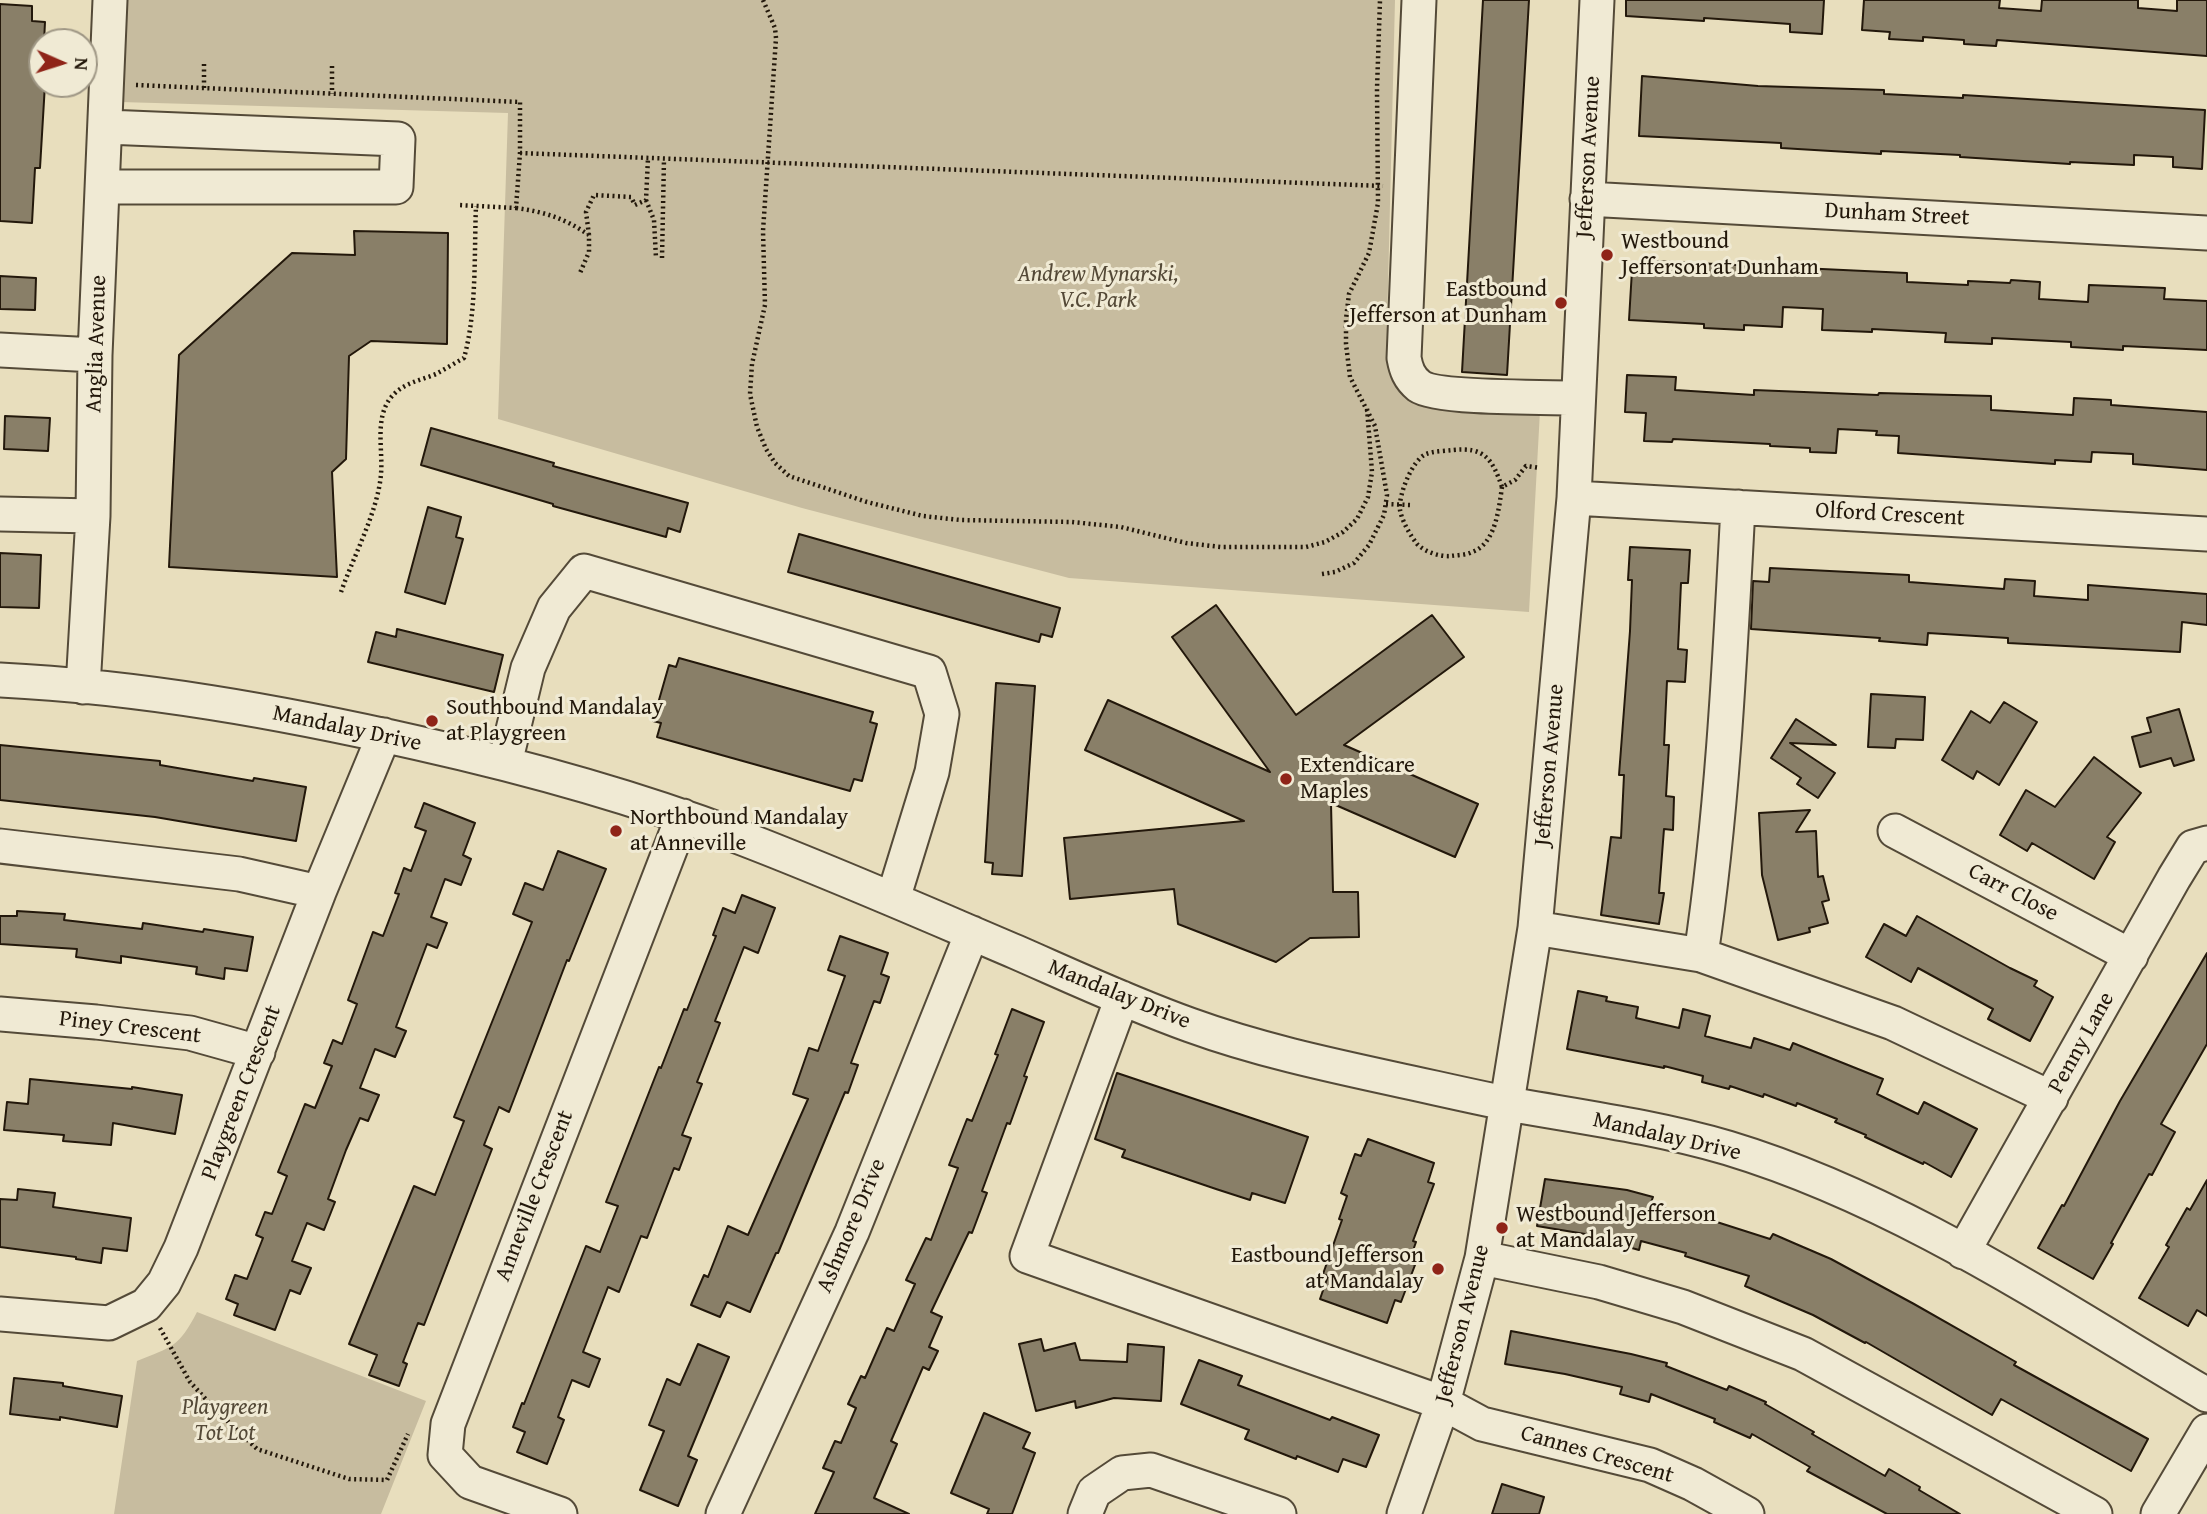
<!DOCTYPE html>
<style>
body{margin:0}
#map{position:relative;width:2207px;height:1514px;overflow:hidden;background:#e8debd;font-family:"Gentium Book Plus",serif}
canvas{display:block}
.north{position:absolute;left:28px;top:28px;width:70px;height:70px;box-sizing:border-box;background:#f0ead4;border:2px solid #9e9684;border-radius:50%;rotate:93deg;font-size:19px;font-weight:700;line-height:28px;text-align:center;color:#23180b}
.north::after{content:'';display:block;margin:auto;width:24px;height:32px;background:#8f2418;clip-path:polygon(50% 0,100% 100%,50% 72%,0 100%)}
</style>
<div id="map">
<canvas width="2207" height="1514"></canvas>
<div class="north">N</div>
</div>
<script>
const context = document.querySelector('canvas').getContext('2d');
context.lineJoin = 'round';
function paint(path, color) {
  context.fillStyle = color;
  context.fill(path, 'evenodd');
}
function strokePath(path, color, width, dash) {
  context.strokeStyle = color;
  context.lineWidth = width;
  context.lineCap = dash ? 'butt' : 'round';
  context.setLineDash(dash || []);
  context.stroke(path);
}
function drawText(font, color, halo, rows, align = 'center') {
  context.font = font + ' "Gentium Book Plus",serif';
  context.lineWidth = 6;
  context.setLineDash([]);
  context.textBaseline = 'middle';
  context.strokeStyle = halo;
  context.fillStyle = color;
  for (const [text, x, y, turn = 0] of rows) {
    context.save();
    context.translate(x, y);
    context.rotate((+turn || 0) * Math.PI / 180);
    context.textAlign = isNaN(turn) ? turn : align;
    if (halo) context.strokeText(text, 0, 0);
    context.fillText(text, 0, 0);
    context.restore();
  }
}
paint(new Path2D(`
 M124,0H1395L1387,327L1394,373L1540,411L1529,612L1069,578L802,508L498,419L508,113L120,102Z
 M197,1312L426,1401L381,1514H114L137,1361C172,1347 179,1347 197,1312Z`), '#c7bc9f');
const building = new Path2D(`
 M1483,0H1529L1507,375L1462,372Z
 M1626,0H1824L1822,34L1790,32V24L1704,18V21L1626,16Z
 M1864,0H2000L1999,8L2041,11L2042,0H2138V8L2177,11V0H2207V56L1997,40L1996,46L1964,44V40L1923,37V41L1889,39L1890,32L1862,30Z
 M0,4L32,6V21L45,22L44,42H42V84H45L40,168H35L32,223L0,221Z
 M1642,76L1758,86L1884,90V94L1963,98V95L2205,110L2202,169L2173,167V157L2134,155V165L2070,162V164L1960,157V155L1881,151V154L1781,148V143L1639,136Z
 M354,231L448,233L447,344L371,341L349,356L346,459L332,472L337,577L169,567L179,355L292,253L355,255Z
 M1652,261L1907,273V282L1968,285V281L2010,283L2011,280L2040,282L2039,299L2088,302L2089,285L2165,288L2164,299L2207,301V350L2123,346V350L2071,347V342L1992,338V344L1945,342L1946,333L1872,329V332L1822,330L1823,309L1783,307L1782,327L1744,325V330L1704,328V324L1629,320L1632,270L1651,271Z
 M0,276L36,278L35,310L0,309Z
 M1627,375L1676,377L1675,390L1754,395V390L1878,395L1879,393L1991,396V410L2073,415L2074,398L2111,400V405L2207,412V470L2133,464V454L2092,452L2091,462L2055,460V464L1898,453L1899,436L1876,435L1877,431L1838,429L1836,453L1810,452V448L1770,446V444L1673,439L1672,442L1644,441L1646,413L1625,412Z
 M5,416L50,418L48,451L4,449Z
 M431,428L554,463L553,466L688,503L680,532L668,528L666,537L553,506V504L421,465Z
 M428,507L461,517L456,537L463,539L445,604L405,592Z
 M799,534L1060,608L1052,637L1041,634L1039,642L788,572Z
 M1630,547L1690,550L1688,583H1681L1678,649L1687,650L1685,682L1667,681L1664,745H1669L1666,796L1674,797L1673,830L1664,829L1659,893H1664L1659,924L1601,915L1611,837L1621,838L1624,775H1619L1630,631L1632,580H1628Z
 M0,553L41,555L39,608L0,607Z
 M1770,568L1909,575V582L2004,589L2005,579L2035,581L2034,596L2088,600V585L2207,594V625L2182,622L2180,652L2008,643V638L1928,633L1927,645L1879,641L1880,638L1751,629L1753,581L1769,582Z
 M1216,605L1296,715L1432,615L1464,657L1344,745L1478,804L1455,857L1331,803L1333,892H1358L1359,937L1310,938L1276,962L1178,924L1174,889L1070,899L1064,838L1244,821L1085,750L1108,700L1270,772L1172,637Z
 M397,629L503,655L494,692L368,662L376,632L396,637Z
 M679,658L873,712L870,722L877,724L862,781L854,779L850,791L657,737L661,723L653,721L669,665L676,667Z
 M996,683L1035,686L1022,876L992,874L993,863L985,862Z
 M1871,694L1925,697L1923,740L1896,739L1895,748L1868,747Z
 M2004,702L2037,722L1999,785L1977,771L1973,779L1942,760L1971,711L1990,723Z
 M2179,709L2194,760L2174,766L2171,758L2140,767L2132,737L2151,732L2147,718Z
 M1796,719L1836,745L1790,743L1835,773L1818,798L1797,784L1801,778L1771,758Z
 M0,745L160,761V765L253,781L254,778L306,787L296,841L155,817L0,800Z
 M2094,757L2141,793L2107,837L2115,842L2094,879L2032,843L2027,851L2000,835L2026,790L2055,807Z
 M424,803L475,823L463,855L471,859L461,885L445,879L431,917L447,923L437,948L427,944L396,1027L406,1031L395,1057L375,1049L360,1088L379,1095L368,1121L360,1118L346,1150L328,1199L335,1202L324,1230L307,1223L292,1261L311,1268L300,1294L290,1290L275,1330L234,1315L238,1304L226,1299L235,1275L247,1279L263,1238L256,1235L265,1212L272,1214L287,1176L278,1172L305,1104L315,1108L332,1066L324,1063L333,1040L342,1044L357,1004L348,1000L373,932L383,936L399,894L395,893L404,868L411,871L426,831L415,827Z
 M1810,810L1796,832L1816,831L1818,877L1823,876L1829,900L1822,902L1828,923L1809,928L1810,932L1778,940L1762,875L1759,813Z
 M558,851L606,869L569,961L567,960L509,1112L499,1107L484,1145L492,1149L424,1325L418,1323L403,1362L407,1364L399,1386L369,1375L377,1355L349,1344L414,1186L435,1195L464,1121L454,1117L532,922L513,914L525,883L543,890Z
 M742,895L775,908L758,953L744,947L715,1021L720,1023L697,1082L702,1084L682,1135L691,1138L679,1170L674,1168L647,1238L641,1236L619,1292L608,1287L583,1352L600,1359L589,1387L572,1380L558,1417L564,1420L547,1464L517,1452L525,1432L513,1427L522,1403L524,1404L586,1246L600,1252L618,1206L606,1202L659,1067L661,1068L684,1009L687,1010L716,936L713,935L723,908L735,913Z
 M17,911L65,914L64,920L142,929L143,923L203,932L204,929L253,937L247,971L225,968L224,979L196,974L197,967L121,956V963L76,957L77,949L0,944V916H17Z
 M1917,916L2010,968L2037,981L2034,986L2053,997L2030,1041L1988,1019L1993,1009L1918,968L1911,982L1866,957L1884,924L1906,936Z
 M840,936L888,953L881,974L889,977L880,1003L874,1001L851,1063L858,1065L848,1093L845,1092L778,1253H776L750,1312L727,1302L720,1317L691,1305L704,1275L708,1277L728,1226L748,1235L808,1099L793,1094L809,1048L818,1051L845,976L828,970Z
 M2207,953V1044L2161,1124L2175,1132L2152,1175L2149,1174L2111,1243L2113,1244L2093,1279L2038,1248L2062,1205L2064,1206L2120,1101Z
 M1578,991L1607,997L1606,1001L1638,1007L1636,1018L1679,1028L1683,1009L1710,1016L1705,1036L1751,1048L1754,1038L1790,1050L1793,1043L1883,1079L1877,1094L1918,1114L1924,1102L1977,1129L1951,1177L1924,1162L1923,1164L1865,1137L1866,1135L1835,1122L1837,1119L1797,1103L1796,1106L1764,1094L1763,1097L1730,1086L1729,1089L1702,1082L1703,1076L1664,1066V1068L1567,1049Z
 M1012,1009L1044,1022L1024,1076L1027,1077L1010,1124L1007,1123L982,1191L987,1193L972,1233L969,1232L931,1312L942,1317L929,1347L938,1351L929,1370L923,1367L891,1441L897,1444L874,1498L909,1514H815L834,1472L823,1468L835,1441L841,1443L856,1408L848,1404L861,1376L865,1378L887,1328L894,1331L915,1284L906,1280L926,1238L931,1240L958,1168L949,1165L967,1119L972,1121L998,1055L995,1054Z
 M1117,1073L1308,1137L1285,1203L1252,1193L1250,1200L1216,1189L1122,1157L1125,1150L1095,1139Z
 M30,1079L132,1089V1087L182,1095L175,1134L113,1123L111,1145L63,1141L64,1135L4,1130L7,1102L28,1104Z
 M1368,1139L1434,1163L1428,1182L1434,1184L1413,1241L1416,1242L1409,1262L1415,1265L1401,1302L1395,1300L1387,1323L1320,1299L1328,1276L1323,1274L1342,1220L1339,1219L1347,1196L1341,1193L1355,1154L1361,1156Z
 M1545,1179L1627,1190L1653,1197L1650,1205L1698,1216L1770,1239L1773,1234L1796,1244L1831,1259L1914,1304L2016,1362L2014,1365L2148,1439L2131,1471L2001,1399L1992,1415L1866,1342L1865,1343L1813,1315L1745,1286L1749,1276L1685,1256L1686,1253L1641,1241L1639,1250L1614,1243L1615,1239L1537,1226Z
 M2207,1180V1316L2197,1310L2188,1326L2139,1298L2169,1247L2166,1245L2187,1208L2190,1210Z
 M18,1189L55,1193L53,1207L131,1218L127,1251L103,1248L101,1263L76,1259V1257L0,1247V1199L17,1200Z
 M1511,1331L1631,1354L1667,1363L1666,1366L1727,1390L1729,1386L1766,1402L1765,1404L1814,1432L1812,1434L1885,1476L1889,1469L1920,1487L1919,1490L1960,1514H1887L1807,1471L1810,1467L1752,1434L1750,1438L1714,1422L1715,1419L1651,1394L1649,1402L1620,1394L1622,1387L1565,1374L1505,1364Z
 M1041,1339L1044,1351L1075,1343L1080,1360L1127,1362L1128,1344L1164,1347L1161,1401L1114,1398L1076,1408L1075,1401L1036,1411L1019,1344Z
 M698,1344L729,1357L688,1456L697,1460L678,1506L640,1490L664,1431L649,1425L667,1379L680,1385Z
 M1199,1360L1242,1376L1238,1385L1330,1420L1332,1417L1379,1435L1366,1467L1343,1459L1338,1472L1297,1456L1296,1459L1245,1439L1249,1430L1181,1404Z
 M14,1378L63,1383V1386L122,1396L117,1427L60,1417V1420L10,1414Z
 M984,1413L1030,1433L1023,1448L1035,1453L1012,1514H987L989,1509L951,1493Z
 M1502,1484L1544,1497L1539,1514H1492Z`);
paint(building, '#897f68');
strokePath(building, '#23180b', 2);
const minor = new Path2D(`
 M1419,0L1404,358C1406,369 1409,378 1419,386C1437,399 1549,397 1577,398
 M103,187H396L398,139L106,127
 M1587,199L2207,233
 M0,350L95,355
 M1574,498L2207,534
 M0,514L93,516
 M0,680C141,687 281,712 418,743C525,767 631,796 734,835C829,871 922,912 1016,952C1073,977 1131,1004 1190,1025C1256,1049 1325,1064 1394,1079C1436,1088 1478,1098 1520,1106C1589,1118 1660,1128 1728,1148C1900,1200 2053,1304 2207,1395
 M83,687L93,516L95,355L110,0
 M505,763L528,668L554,608L584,571L929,672L942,714L932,772L893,899
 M1895,831L2131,956
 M0,846L239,874L319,892
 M1535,928L1701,955L1893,1023L2051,1098
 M1701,955C1723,807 1730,656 1738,507
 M1122,998L1027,1256L1443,1403L1482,1424L1650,1465L1693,1484L1747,1514
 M0,1014L96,1022L190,1033L258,1052
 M1963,1252L2174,878L2193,847L2207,843
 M1482,1258L1599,1282L1683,1307L1803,1354L2095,1514
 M0,1314L109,1323L146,1305L164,1283L181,1248L319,892L384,735
 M560,1514L470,1482L445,1455L448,1424L683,816
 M723,1514L852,1232L972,933
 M1085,1514L1094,1492L1122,1473L1151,1470L1279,1514
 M1404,1514L1443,1403L1482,1258L1535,928L1574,498L1597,0
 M2158,1514L2207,1431`);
strokePath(minor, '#544a38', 37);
strokePath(new Path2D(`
 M763,0L775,28L776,38L763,231L765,305L752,364L750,394L757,427L766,449L775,463L789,476L867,502L923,516L960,520L1072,522L1121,527L1186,543L1221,547H1306L1325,542L1343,532L1357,519L1368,497L1372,472L1367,408
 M332,66V94
 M136,85L520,102V153L516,208L458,205
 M204,88V63
 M520,153L1383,186
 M646,200L654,220L656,258
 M516,208C545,212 564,218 589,235V252L580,273
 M589,235L586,212L594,195L631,197L635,205L646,200L648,158
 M662,258L664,159
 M1502,487C1499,507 1496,544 1472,552C1467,555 1458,555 1451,556C1440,557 1425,552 1417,544C1410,535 1402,521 1400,510C1398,496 1412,460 1426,454C1434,451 1445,451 1453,450C1484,447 1492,458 1502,487L1515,480L1526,466L1540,468
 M1386,504L1411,505
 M1322,574L1335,572L1354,563L1369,545L1384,515L1387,495L1375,426L1350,377L1346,344V319L1349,294L1369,253L1378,203L1377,89L1380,0
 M341,592C354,555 378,511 381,474C383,450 375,421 389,400C401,383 419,381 436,374C445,369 455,363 464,358C477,311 474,254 476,206
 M160,1328L190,1382L215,1409L257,1449L349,1479L387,1480L408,1434`), '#23180b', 4.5, [2, 3.5]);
strokePath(minor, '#f0ead4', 33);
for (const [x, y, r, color] of [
 [1607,255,7,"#8f2418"],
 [1561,303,7,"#8f2418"],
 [432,721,7,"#8f2418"],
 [1286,779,7,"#8f2418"],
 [616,831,7,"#8f2418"],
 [1502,1228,7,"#8f2418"],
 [1438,1269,7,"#8f2418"]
]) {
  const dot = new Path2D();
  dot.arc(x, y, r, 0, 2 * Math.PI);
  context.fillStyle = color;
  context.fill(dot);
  strokePath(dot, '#f0ead4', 2.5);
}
drawText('23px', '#23180b', '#f0ead4', [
 ["Jefferson Avenue",1589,157,-87],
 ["Dunham Street",1897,215,3],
 ["Anglia Avenue",97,344,-88],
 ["Olford Crescent",1890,515,3],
 ["Mandalay Drive",347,729,12],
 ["Jefferson Avenue",1550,765,-85],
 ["Carr Close",2013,893,28],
 ["Mandalay Drive",1119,995,22],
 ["Piney Crescent",130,1028,7],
 ["Penny Lane",2082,1043,-61],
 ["Playgreen Crescent",242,1093,-69],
 ["Mandalay Drive",1667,1137,13],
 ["Anneville Crescent",535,1196,-69],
 ["Ashmore Drive",852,1226,-67],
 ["Jefferson Avenue",1463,1324,-76],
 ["Cannes Crescent",1597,1455,16]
]);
drawText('23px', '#23180b', '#f0ead4', [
 ["Westbound",1621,242],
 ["Jefferson at Dunham",1621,268],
 ["Eastbound",1547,290,"right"],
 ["Jefferson at Dunham",1547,316,"right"],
 ["Southbound Mandalay",446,708],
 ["at Playgreen",446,734],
 ["Extendicare",1300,766],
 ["Maples",1300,792],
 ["Northbound Mandalay",630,818],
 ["at Anneville",630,844],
 ["Westbound Jefferson",1516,1215],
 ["at Mandalay",1516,1241],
 ["Eastbound Jefferson",1424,1256,"right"],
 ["at Mandalay",1424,1282,"right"]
], 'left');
drawText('italic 23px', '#544937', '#f0ead4', [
 ["Andrew Mynarski,",1098,275],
 ["V.C. Park",1098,301],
 ["Playgreen",225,1408],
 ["Tot Lot",225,1434]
]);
</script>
